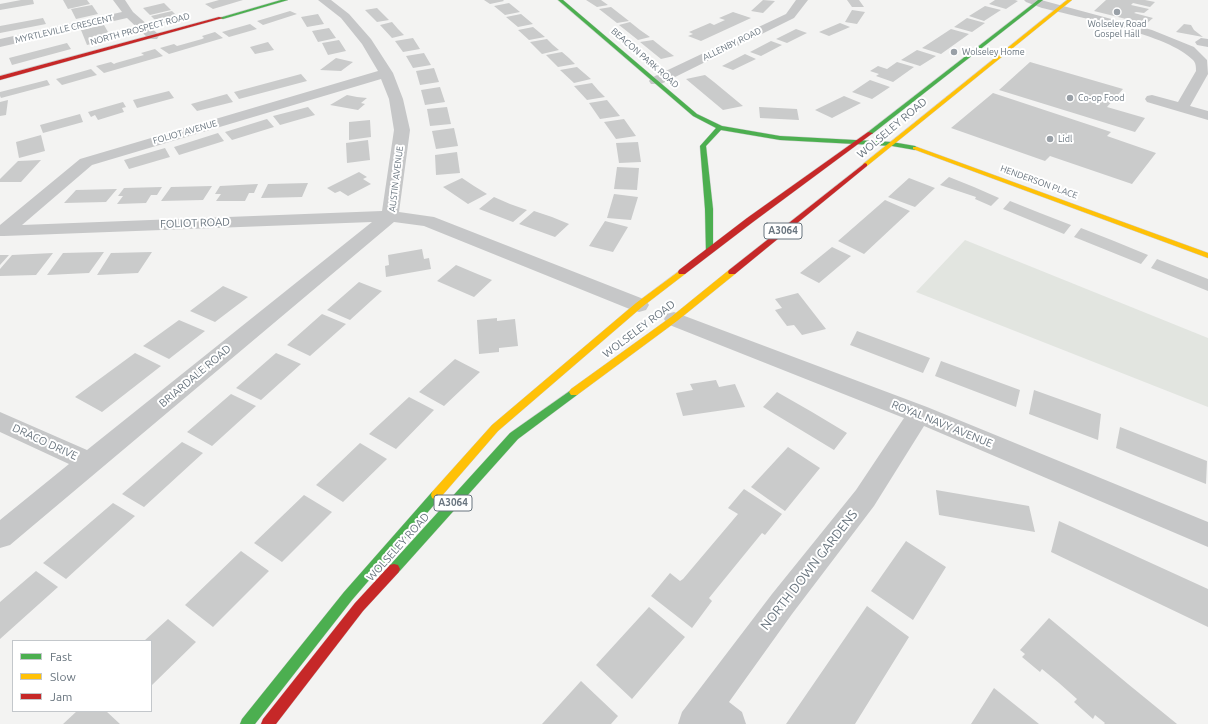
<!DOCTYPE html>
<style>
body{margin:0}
#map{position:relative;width:1208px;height:724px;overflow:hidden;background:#f3f3f2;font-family:Ubuntu,sans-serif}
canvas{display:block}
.legend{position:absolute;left:12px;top:640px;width:140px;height:72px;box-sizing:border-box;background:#fff;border:1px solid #c3c7cb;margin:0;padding:5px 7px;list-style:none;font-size:12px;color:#68747e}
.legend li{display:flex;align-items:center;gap:8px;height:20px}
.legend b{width:20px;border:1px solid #c3c7cb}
</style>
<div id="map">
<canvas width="1208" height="724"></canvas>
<ul class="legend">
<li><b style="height:5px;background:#4caf50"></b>Fast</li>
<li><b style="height:5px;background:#ffc107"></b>Slow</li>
<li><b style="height:5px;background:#c62828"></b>Jam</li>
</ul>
</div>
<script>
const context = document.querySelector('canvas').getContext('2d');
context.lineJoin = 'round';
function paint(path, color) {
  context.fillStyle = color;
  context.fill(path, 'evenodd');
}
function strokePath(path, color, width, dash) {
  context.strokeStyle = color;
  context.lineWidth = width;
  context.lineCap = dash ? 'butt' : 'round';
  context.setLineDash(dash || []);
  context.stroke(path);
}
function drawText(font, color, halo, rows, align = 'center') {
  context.font = font + ' Ubuntu,sans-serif';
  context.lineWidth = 4;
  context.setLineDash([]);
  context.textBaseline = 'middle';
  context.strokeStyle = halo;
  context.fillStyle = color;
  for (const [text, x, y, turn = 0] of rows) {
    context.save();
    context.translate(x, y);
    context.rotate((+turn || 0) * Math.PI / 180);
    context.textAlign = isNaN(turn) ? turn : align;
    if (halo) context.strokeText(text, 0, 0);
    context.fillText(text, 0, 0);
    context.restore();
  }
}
paint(new Path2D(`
 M965,240L1208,338V407L916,292Z`), '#e2e5e0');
paint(new Path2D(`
 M21,0H33L34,4L0,10V4Z
 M63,0H87L90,4L68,9Z
 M219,0H243L213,9L205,4Z
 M484,0H503L504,1L490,4Z
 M586,0H601L608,5L597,7Z
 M763,0L775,1L763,13L751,11Z
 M847,0H859L864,7H852Z
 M995,0H1015L1018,1L1006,9L989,4Z
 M1106,0H1145L1155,2L1150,7L1133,3L1131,5L1149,9L1144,13L1136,12L1134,13L1153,18L1146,24L1094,11Z
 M164,3L171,10L150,15L143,8Z
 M509,3L520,12L505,15L494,6Z
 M92,5L98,14L76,19L71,9Z
 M985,6L1001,10L984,21L969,16Z
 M611,7L629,21L617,23L599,9Z
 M377,8L389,20L377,22L365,10Z
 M852,10L865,12L857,24L845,22Z
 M172,11L180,19L159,24L151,16Z
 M290,11L297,14L263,25L257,21Z
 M733,12L751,18L701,41L688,36L693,34L689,32L710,23L714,25L725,20L719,18Z
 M318,14L324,24L307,27L301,17Z
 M521,14L533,24L518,27L506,17Z
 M43,18L46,24L0,33V26Z
 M967,18L985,23L972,32L954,27Z
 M392,22L398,29L404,35L392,38L380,25Z
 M630,22L640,30L650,37L638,40L619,25Z
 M840,23L850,27L829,36L819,32Z
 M250,24L257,29L229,37L222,32Z
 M1184,24L1191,25L1194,30L1203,37L1176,32Z
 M104,25L112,39L87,45L81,30Z
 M533,27L545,37L529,40L518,30Z
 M329,28L336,38L318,42L312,31Z
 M796,29L807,33L787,43L776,39Z
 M951,29L969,34L941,54L922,48Z
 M215,32L223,38L169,54L160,48L174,44L177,46L202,39L204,38L202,36Z
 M413,38L420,49L403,52L395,41Z
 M547,39L553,45L559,50L542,54L530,42Z
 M339,40L346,51L328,55L322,43Z
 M653,40L663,48L674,56L661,59L640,42Z
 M771,41L782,45L761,56L750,52Z
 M268,42L274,50L255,54L250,47Z
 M67,43L71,49L12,65L9,58Z
 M155,49L163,56L104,73L96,66L111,62L114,64L116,63L144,55L141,53Z
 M917,50L936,56L920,66L901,60Z
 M562,52L569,58L575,64L558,67L546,55Z
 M424,53L431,65L413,68L406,56Z
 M745,54L756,59L733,70L722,66Z
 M336,58L353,62L341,71L320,70Z
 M897,62L914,67L893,82L876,76L879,74L870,71L878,66L887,69Z
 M1030,62L1123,89L1107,107L1145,118L1135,132L999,90Z
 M577,67L591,79L574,83L560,70Z
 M434,68L439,82L420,85L416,71Z
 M91,69L97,75L62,85L56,79Z
 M301,74L307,81L239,99L234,92Z
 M705,75L714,82L743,106L723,110L686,79Z
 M47,80L50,85L1,98L0,96V92Z
 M870,80L890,87L872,99L852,92Z
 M592,83L598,90L605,97L587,100L574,86Z
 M440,87L445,102L425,105L421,90Z
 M169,91L174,98L137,108L133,100Z
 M993,93L1111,132L1107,136L1156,153L1132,184L1050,156L1045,161L951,128Z
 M227,94L233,102L197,111L191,104Z
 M347,95L357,97L367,98L361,103L365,104L358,110L330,105Z
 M844,96L861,103L832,118L815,110Z
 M8,100L6,115L0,116V102Z
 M607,100L620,116L600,119L589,103Z
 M123,102L126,107L122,108L124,112L98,120L95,115L91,117L88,112Z
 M308,107L315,115L280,125L273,116Z
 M447,107L451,124L430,126L427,109Z
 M759,107L797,109L799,120L760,118Z
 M80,114L83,122L43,133L40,125Z
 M267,119L274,127L232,140L225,132Z
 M624,119L636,136L616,139L604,122Z
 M370,120L371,137L349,140V122Z
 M454,128L458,146L436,149L432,131Z
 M218,133L224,141L179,155L174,147Z
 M41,135L45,151L19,158L16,142Z
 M368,140L370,160L347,163L346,143Z
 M638,142L641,162L619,163L616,143Z
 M165,148L170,157L129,169L124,160Z
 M457,152L460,173L436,175L435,155Z
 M41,160L21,182H0V179L18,161Z
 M617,167L639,168L637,190L614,189Z
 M359,172L367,177L363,179L371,184L348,196L340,191L335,193L327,188Z
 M949,177L974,187L999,198L991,206L975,199L976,197L940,185Z
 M462,178L474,186L487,194L468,204L443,187Z
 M909,178L935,188L915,207L888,197Z
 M308,183L302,197L261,198L268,184Z
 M258,184L254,193H249L245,201H216L221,194H215L220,186Z
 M212,186L203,200L161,201L171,187Z
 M162,187L157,195H151L146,203L117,204L123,196H118L124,188Z
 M117,189L106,202L64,203L76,190Z
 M614,194L638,197L631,220L607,218Z
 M494,197L510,204L527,210L513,222L479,209Z
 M885,200L910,211L864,254L838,241Z
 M1010,201L1040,213L1071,225L1064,234L1003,209Z
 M534,211L552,217L569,224L555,237L519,224Z
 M605,221L628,227L613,252L589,246Z
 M1081,228L1114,241L1148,255L1141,264L1074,237Z
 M832,247L851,256L819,283L800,273Z
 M422,249L424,259L429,258L431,269L386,277L385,266L389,265L388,255Z
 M104,252L89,273L47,275L63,253Z
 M152,252L138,273L97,275L111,253Z
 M53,253L36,275L0,276V269L12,255Z
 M0,255H9L0,265Z
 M1157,259L1208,279V291L1151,268Z
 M456,265L475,273L492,280L474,297L437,281Z
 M359,282L382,291L350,320L327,310Z
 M223,286L248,297L215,322L190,311Z
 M798,293L826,329L802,335L794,325L787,326L775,310L782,308L775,299Z
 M322,314L346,324L310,356L287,345Z
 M497,318V321L515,319L518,346L499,348V352L479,354L477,320Z
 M179,320L205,331L169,359L143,346Z
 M857,331L930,358L923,373L850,345Z
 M135,353L161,366L102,412L75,397Z
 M276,353L301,364L261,400L236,388Z
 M455,359L480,372L444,406L419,392Z
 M941,361L1020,390L1016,407L935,376Z
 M716,380L719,387L735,384L745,407L683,416L676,393L693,390L690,384Z
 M1034,390L1101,414L1098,440L1029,414Z
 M777,392L812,412L847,433L834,450L763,407Z
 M231,394L256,406L212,446L187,432Z
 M409,397L434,410L396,449L369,434Z
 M1120,427L1207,461L1206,484L1116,448Z
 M182,442L203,453L144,507L122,494Z
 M360,443L387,459L343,502L316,485Z
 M788,447L820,468L785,511L751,487Z
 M744,489L782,514L765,535L762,533L709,598L712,601L692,628L651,596L670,573L680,581L683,579L738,514L728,508Z
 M936,490L1029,506L1035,532L939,515Z
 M304,495L332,512L282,562L254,543Z
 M113,503L135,516L66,579L43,563Z
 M1059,521L1208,589V627L1051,552Z
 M906,541L946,567L913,620L871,591Z
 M241,551L269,571L213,627L185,605Z
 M36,571L58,587L0,639V602Z
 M867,606L909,637L855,724H786Z
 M649,607L685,637L632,699L596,665Z
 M1049,618L1128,684L1177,724H1104L1105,723L1095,715L1093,719L1074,702L1077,699L1059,683L1042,669L1040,672L1022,657L1025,654L1020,650Z
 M168,619L196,642L151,686V641H144Z
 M581,681L618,716L611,724H542Z
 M994,688L1039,724H971Z
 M77,711H106L120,724H63Z`), '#cacbcb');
const fast = new Path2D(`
 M281,0H288L223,19L219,18Z
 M558,0H563L697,114L722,126L780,136L892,142L915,146L918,148L915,150L892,146L780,140L721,130L706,146L713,209V251L712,253H706L705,209L700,146L716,128L693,116Z
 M1038,0H1043L872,134H868V132Z
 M574,388L577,389L579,392L577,395L518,439L398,573L394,574L390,573L388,569L390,565L510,433Z
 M436,490L440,492L441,495L440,498L352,600L255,724H240L242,719L344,592L432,492Z`);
const slow = new Path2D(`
 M1067,0H1072L867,166H863V164Z
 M913,147H917L1208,253V258L913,149Z
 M682,269L686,272L685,274L642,307L498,431L440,498L436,500L432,498L431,495L432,492L492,425L636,303Z
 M732,269L736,272L735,274L677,321L577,395H571L569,392L571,389L671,317L729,270Z`);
const jam = new Path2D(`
 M219,17L223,18L0,80V76Z
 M868,132L873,133L753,222L685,274H679L678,272L679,270L747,218Z
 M865,163L867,164V166L735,274H729L728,272L729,270Z
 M394,564L398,565L400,569L398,573L363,611L276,724H261L263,719L355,603L390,565Z`);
strokePath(fast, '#d0d1d1', 1);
strokePath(slow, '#d0d1d1', 1);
strokePath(jam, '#d0d1d1', 1);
paint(new Path2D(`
 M113,0H125L133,12L157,33L159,36L157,39H149L127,18L0,47V39L122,12Z
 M318,0H331L349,14L371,39L393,73L403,99L410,130L399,212L434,217L646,300L649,305L646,310L639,312L632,310L424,226L394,222L10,545L0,548V520L69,464L0,432V412L87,450L372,222L4,236H0V225L80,159L378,71L362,44L341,18ZM381,79L389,99L394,130L382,211L22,225L92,165Z
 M796,0H808L794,18L661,84H651L649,81L651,78L786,14Z
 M1024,0H1041L1152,30L1194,47L1207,60L1208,74L1190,106L1208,111V120L1147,102L1145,99L1147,96L1152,95L1178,102L1196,71C1196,67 1196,63 1193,60C1170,35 1078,17 1042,8L1026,2Z
 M1201,38L1208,39V47L1197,45L1195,42Z
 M674,312L927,407L1208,522V547L924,426L874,506L792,614L729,702L742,712L746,724H678L682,712L772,594L856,490L904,418L667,324L664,319L667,314Z`), '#c6c7c8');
paint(fast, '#4caf50');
paint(slow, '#ffc107');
paint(jam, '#c62828');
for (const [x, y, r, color] of [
 [1117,12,4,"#99a0a7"],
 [954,52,4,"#99a0a7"],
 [1070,98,4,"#99a0a7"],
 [1050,139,4,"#99a0a7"]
]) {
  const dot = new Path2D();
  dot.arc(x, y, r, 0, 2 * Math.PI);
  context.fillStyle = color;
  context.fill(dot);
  strokePath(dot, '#fff', 1.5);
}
drawText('9px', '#68747e', '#fff', [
 ["Wolseley Road",1117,24,"center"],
 ["Gospel Hall",1117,34,"center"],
 ["Wolseley Home",962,52],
 ["Co-op Food",1078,98],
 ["Lidl",1058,139]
], 'left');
drawText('9px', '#68747e', '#fff', [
 ["MYRTLEVILLE CRESCENT",64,29,-13],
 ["NORTH PROSPECT ROAD",140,29,-15],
 ["ALLENBY ROAD",732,44,-26],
 ["BEACON PARK ROAD",645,58,41],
 ["FOLIOT AVENUE",185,132,-16],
 ["AUSTIN AVENUE",396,179,-83],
 ["HENDERSON PLACE",1039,182,20]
]);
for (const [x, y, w] of [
 [783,231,38],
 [453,503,38]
]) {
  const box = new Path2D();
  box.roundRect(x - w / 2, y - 8, w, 16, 3);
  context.fillStyle = '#fff';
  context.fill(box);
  strokePath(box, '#68747e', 1);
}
drawText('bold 10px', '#68747e', null, [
 ["A3064",783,231],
 ["A3064",453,503]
]);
drawText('11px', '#68747e', '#fff', [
 ["WOLSELEY ROAD",892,128,-40],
 ["FOLIOT ROAD",195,223,-2],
 ["WOLSELEY ROAD",639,329,-37],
 ["BRIARDALE ROAD",195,376,-40],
 ["ROYAL NAVY AVENUE",942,424,22],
 ["DRACO DRIVE",45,442,25],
 ["WOLSELEY ROAD",398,547,-48]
]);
drawText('13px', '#68747e', '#fff', [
 ["NORTH DOWN GARDENS",809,570,-52]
]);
</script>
